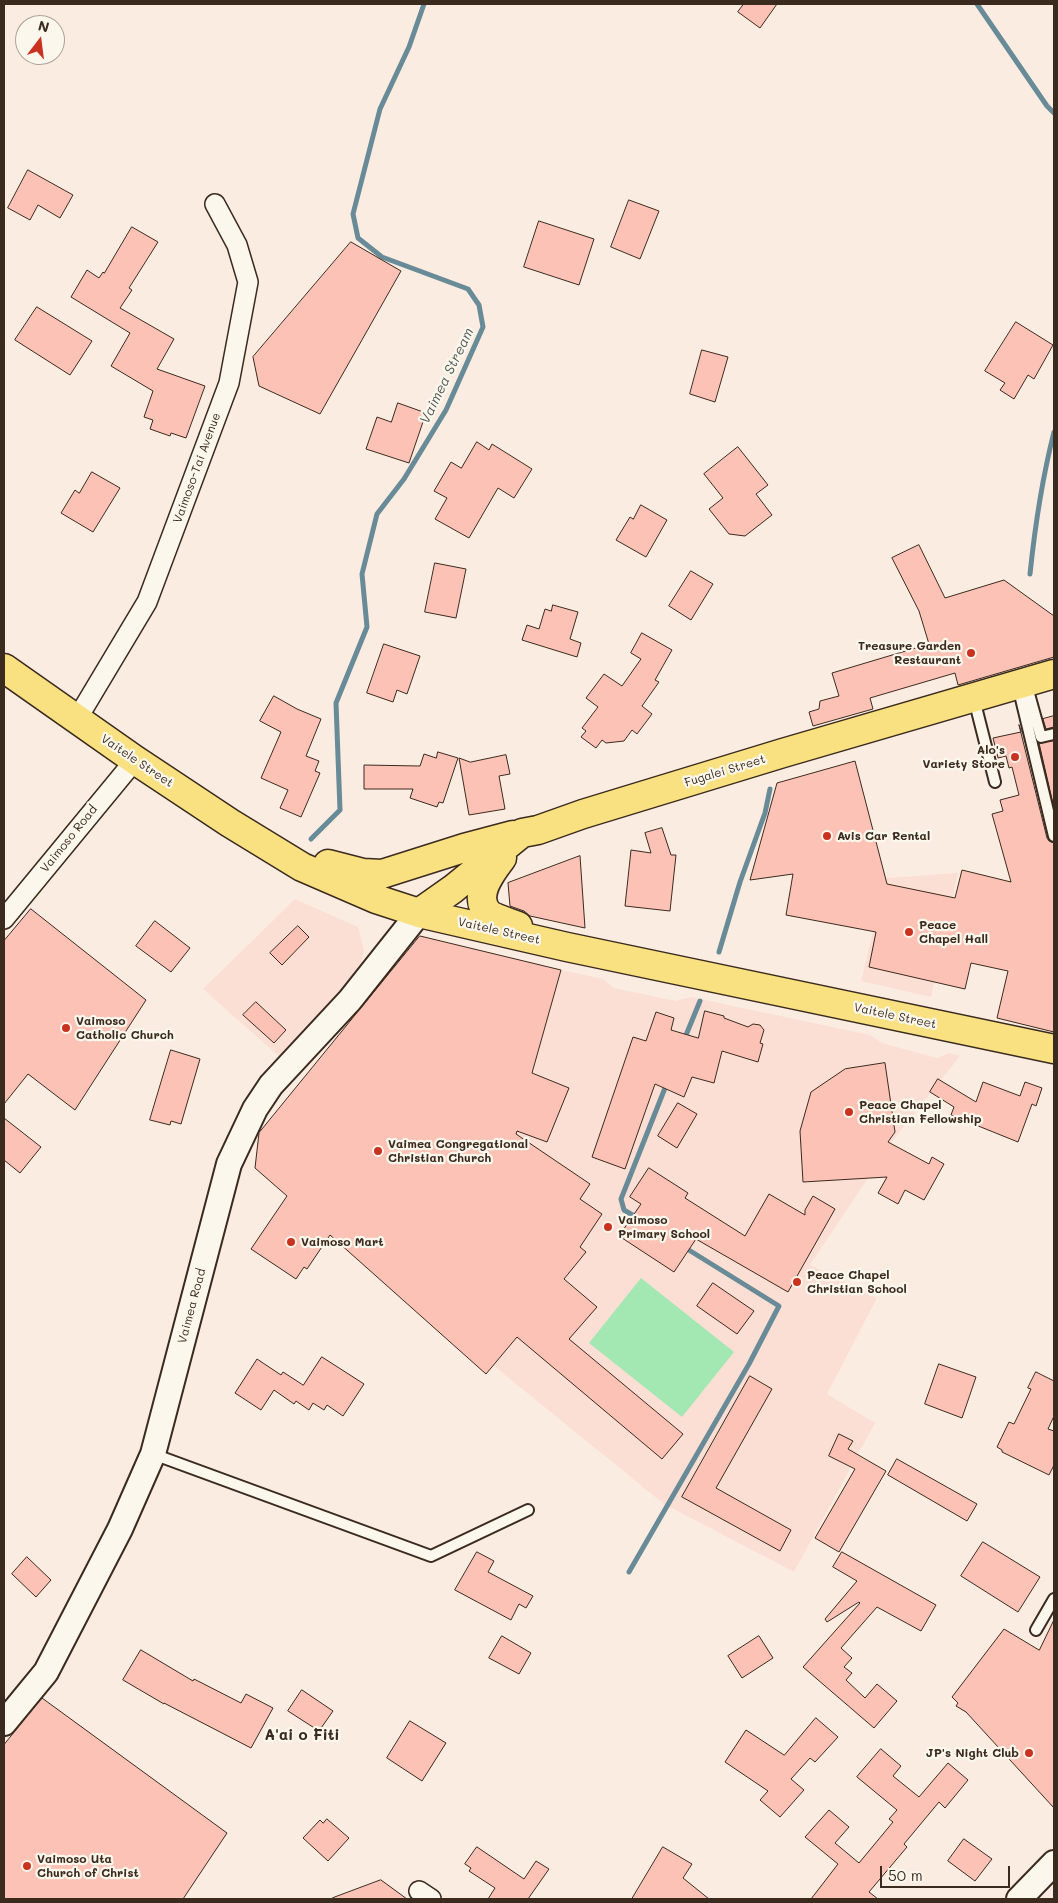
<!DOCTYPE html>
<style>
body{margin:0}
#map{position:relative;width:1058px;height:1903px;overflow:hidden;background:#fbece1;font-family:Mali,sans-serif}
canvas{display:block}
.frame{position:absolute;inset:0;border:5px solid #3b2a1e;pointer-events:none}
.north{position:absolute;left:15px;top:15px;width:50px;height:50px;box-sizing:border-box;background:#fbf7ec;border:1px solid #aea59a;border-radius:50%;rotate:15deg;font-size:14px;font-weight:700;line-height:20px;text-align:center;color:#3b2a1e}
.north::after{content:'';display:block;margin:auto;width:18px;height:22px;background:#c8321e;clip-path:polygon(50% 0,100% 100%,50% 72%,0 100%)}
.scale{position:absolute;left:880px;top:1866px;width:130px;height:22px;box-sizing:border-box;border:2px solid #3b2a1e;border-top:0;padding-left:6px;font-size:15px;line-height:18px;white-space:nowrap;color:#3b2a1e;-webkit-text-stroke:4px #fbf7ec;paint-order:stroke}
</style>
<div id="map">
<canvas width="1058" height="1903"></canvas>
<div class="frame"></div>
<div class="north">N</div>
<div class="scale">50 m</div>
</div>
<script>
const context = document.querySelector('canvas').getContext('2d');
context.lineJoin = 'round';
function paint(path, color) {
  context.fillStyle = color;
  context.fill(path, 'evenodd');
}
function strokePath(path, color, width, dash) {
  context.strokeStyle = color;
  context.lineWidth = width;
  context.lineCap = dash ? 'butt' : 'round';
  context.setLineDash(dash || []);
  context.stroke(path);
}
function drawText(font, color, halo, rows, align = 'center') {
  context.font = font + ' Mali,sans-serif';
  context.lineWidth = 4.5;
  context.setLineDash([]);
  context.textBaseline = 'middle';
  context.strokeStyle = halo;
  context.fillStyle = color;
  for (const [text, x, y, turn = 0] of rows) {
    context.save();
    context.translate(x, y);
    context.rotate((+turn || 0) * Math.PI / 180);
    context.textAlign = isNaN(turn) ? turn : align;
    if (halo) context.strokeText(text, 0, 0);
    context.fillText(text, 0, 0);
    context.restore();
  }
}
paint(new Path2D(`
 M958,873L931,997L861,981L886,878Z
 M295,899L358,927L364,950L360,968L282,1059L203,989Z
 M561,970L603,979L614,988L676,1001L691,997L870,1035L882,1043L937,1058L949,1053L960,1056L894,1139L810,1265L877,1298L827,1394L875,1423L794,1572L664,1504L494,1366L586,1252L488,1177L531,1078Z`), '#fcdfd4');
paint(new Path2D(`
 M641,1278L734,1352L682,1417L589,1343Z`), '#a3e7b3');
strokePath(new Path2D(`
 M977,4L1047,106L1054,113
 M1030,574C1035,526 1042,479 1054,432
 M311,839L340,810L336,703L367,627L362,574L377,514L404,479L446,410L483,327L479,305L468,289L382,257L358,238L353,214L380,109L409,47L424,4
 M719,952L740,882L765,813L770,789
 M684,1040L700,1001
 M639,1219L624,1210L621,1199L667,1083
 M629,1572L749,1364L779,1306L684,1247`), '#688b97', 5);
const building = new Path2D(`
 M744,4H777L760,28L738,12Z
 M28,170L73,195L60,218L38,205L30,220L8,208Z
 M629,200L659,211L640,259L611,247Z
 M539,221L594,239L579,285L524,267Z
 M132,227L158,242L129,288L132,290L120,308L174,339L157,369L205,386L186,438L171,433L170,436L150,429L153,420L144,417L153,391L111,366L130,333L71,297L87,270L99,278L103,272L104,273Z
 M351,242L401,271L320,414L259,386L253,357Z
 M37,307L92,341L70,375L15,340Z
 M1016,322L1053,345L1034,379L1028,375L1014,399L1000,390L1005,383L985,371Z
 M702,350L728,357L715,402L690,394Z
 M398,403L426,413L409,463L366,449L377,417L391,422Z
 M477,442L489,450L492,444L532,469L514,498L498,488L469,538L435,519L447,498L434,491L451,462L461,468Z
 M738,447L768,485L756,494L772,515L745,536L729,534L709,509L723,498L704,474Z
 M92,472L120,488L93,532L61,513L75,490L79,493Z
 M641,505L667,520L646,557L616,540L630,517L633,519Z
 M919,545L945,598L1004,580L1054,616V657L958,685L955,673L870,698L873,709L813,726L809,712L819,709L820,701L839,696L832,673L929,644L919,611L892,558Z
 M435,563L466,569L456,618L425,612Z
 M691,571L713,584L691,620L669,606Z
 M553,605L578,612L570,639L581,643L577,657L522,640L527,625L539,629L545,609L551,611Z
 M642,633L672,650L655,680L659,682L642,706L652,714L637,734L632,730L624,741L606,743L602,740L596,748L581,737L586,731L582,728L598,707L586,698L604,674L622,686L641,659L631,653Z
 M384,644L420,656L407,694L397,690L393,702L367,693Z
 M274,696L297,709L321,719L306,756L319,761L315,771L320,773L301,817L280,808L288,790L261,778L281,732L260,721Z
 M1054,716V727L1046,729L1043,719Z
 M1019,725L1047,838L1049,841L1054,843V1032L997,1018L1008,971L971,963L965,989L869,967L876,932L786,915L793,874L750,880L777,783L855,761L887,884L955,898L962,870L1011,882L992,814L1003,811L1000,800L1019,795L1012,767L1009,768L1006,756L998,758L993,738L1021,732Z
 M1054,741V808L1039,743Z
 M438,752L458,758L443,803L439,802L437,807L410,798L413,789H364V765L420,766L424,754L436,758Z
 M506,755L510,774L499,776L505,809L469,815L459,758L470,762Z
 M662,828L671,855H676L670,911L625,906L631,850L651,853L645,833Z
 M580,856L585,928L530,916L524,911L510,906L508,883Z
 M31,909L146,1000L75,1110L28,1074L4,1104V941Z
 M155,921L190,948L171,972L136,946Z
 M298,926L309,937L282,965L270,953Z
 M420,936L561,970L532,1073L569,1088L547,1142L517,1131L516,1134L590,1184L580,1199L602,1214L580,1247L586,1252L564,1279L597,1307L569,1339L683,1434L662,1459L517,1337L486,1374L330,1235L307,1269L304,1267L296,1279L251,1249L287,1196L255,1168L259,1133Z
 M256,1002L286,1030L274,1043L243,1015Z
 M705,1011L724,1016V1018L748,1027L753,1024L760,1025L764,1030L760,1043L763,1044L758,1062L722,1051L714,1083L692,1077L684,1097L655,1084L625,1169L592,1157L633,1037L646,1041L656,1012L674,1018L671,1030L698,1038Z
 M171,1050L200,1059L181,1124L171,1121L170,1125L150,1120Z
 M885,1063L895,1132L888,1142L929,1164L932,1157L944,1164L924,1200L905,1190L898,1204L878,1193L887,1177L803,1182L800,1131L811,1092L845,1069Z
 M938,1079L976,1102L983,1082L1020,1096L1025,1082L1042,1088L1036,1106L1032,1104L1018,1142L951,1115L954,1107L930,1092Z
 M678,1103L697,1114L677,1148L658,1136Z
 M4,1118L41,1147L20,1173L4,1160Z
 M649,1168L688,1193L685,1198L745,1236L769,1194L805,1215V1210L813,1196L835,1209L788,1292L696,1239L674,1272L619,1236L641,1204L630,1197Z
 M713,1283L754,1311L737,1334L697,1306Z
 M322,1357L364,1384L343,1416L327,1405L324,1410L313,1403L309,1410L296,1401L294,1404L274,1390L261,1410L235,1393L257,1359L281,1375L283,1372L303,1385Z
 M939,1364L976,1377L962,1418L925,1404Z
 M1036,1372L1054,1381V1416L1048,1429L1054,1431V1465L1049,1475L1002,1452V1450L997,1447L1009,1422L1014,1424L1031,1389L1028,1388Z
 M750,1376L772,1389L716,1488L791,1530L780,1551L682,1497Z
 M839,1434L853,1441L848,1449L886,1471L839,1552L815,1538L855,1469L829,1456Z
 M897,1459L977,1504L967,1521L888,1475Z
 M983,1542L1040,1577L1018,1612L961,1576Z
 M477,1552L494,1561L488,1572L533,1596L526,1608L519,1604L511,1620L455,1590Z
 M842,1552L936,1605L921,1631L877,1607L841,1648L852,1658L844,1667L852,1673L846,1680L865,1698L877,1684L897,1701L874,1728L803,1667L860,1603L859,1602L827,1622L825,1619L857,1581L833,1567Z
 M27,1557L51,1580L36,1597L12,1574Z
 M1054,1620V1808L966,1712L956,1706L958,1703L952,1697L1004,1629L1039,1650Z
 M502,1636L531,1653L519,1674L489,1658Z
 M759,1636L773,1658L742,1678L728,1656Z
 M141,1650L193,1681L194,1679L241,1703L246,1694L273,1708L251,1748L164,1703V1704L123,1680Z
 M302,1690L333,1711L319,1731L288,1711Z
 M42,1698L227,1833L183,1899H4V1745Z
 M816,1718L838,1737L815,1762L810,1758L791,1779L804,1790L780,1817L760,1800L768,1791L725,1762L746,1730L784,1755Z
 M410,1721L446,1743L422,1781L387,1758Z
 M881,1749L901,1766L893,1776L919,1797L948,1763L968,1780L945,1808L939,1802L904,1844L907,1847L869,1892L878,1899H811L838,1864L805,1837L829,1810L849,1827L835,1843L859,1863L893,1822L889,1819L897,1810L857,1777Z
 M327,1819L349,1838L328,1861L303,1838L320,1820L323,1823Z
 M964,1839L992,1859L975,1881L948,1861Z
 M477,1847L524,1879L536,1861L549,1869L528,1899H488L495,1888L469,1871L471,1868L465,1864Z
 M663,1847L692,1864L683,1878L709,1899H632Z
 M381,1880L407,1899H334L333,1898Z`);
paint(building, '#fdc2b6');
strokePath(building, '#3b2a1e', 1);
const service = new Path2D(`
 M1026,683L1041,737L1054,734
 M1018,686L1054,836
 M974,699L995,782
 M153,1454L431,1556L528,1510
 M1036,1630L1054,1599`);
const minor = new Path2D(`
 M77,719L147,602L229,383L248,282L237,245L215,204
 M4,919L135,760
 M419,1891L431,1899`);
const tertiary = new Path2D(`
 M4,1723L46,1672L120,1529L153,1454L229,1164L255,1109L271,1085L350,1000L419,913
 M1019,1899L1054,1863`);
const primary = new Path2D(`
 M4,668L135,760L230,823L302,867L376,899L419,913L567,947L1054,1049
 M502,858C492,871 471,897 489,914C494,918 511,923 518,926
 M328,864L363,873L382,874L464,848L513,835
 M419,913L453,889L522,833L538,830L583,814L783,753L1054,674`);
strokePath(service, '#3b2a1e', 14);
strokePath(minor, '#3b2a1e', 22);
strokePath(tertiary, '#3b2a1e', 28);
strokePath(primary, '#3b2a1e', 31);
strokePath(service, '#fbf7ec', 10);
strokePath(minor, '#fbf7ec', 19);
strokePath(tertiary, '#fbf7ec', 24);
strokePath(primary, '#f9e181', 28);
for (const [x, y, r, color] of [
 [971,653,5,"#c8321e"],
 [1015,757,5,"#c8321e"],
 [827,836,5,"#c8321e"],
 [909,932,5,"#c8321e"],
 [66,1028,5,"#c8321e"],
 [849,1112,5,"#c8321e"],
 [378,1151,5,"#c8321e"],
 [608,1227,5,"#c8321e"],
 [291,1242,5,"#c8321e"],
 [797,1282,5,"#c8321e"],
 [1029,1753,5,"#c8321e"],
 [27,1866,5,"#c8321e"]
]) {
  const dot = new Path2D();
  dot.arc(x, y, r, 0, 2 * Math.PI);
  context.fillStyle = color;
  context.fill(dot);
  strokePath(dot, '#fbf7ec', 2);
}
drawText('12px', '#3b2a1e', '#fbf7ec', [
 ["Vaimoso-Tai Avenue",197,468,-70],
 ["Vaitele Street",137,761,34],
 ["Fugalei Street",725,771,-17],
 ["Vaimoso Road",69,839,-51],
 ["Vaitele Street",499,931,13],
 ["Vaitele Street",895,1016,12],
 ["Vaimea Road",192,1306,-75]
]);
drawText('bold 12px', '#3b2a1e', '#fbf7ec', [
 ["Treasure Garden",961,646,"right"],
 ["Restaurant",961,660,"right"],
 ["Alo's",1005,750,"right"],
 ["Variety Store",1005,764,"right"],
 ["Avis Car Rental",837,836],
 ["Peace",919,925],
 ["Chapel Hall",919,939],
 ["Vaimoso",76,1021],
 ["Catholic Church",76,1035],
 ["Peace Chapel",859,1105],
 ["Christian Fellowship",859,1119],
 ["Vaimea Congregational",388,1144],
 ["Christian Church",388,1158],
 ["Vaimoso",618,1220],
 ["Primary School",618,1234],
 ["Vaimoso Mart",301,1242],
 ["Peace Chapel",807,1275],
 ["Christian School",807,1289],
 ["JP's Night Club",1019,1753,"right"],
 ["Vaimoso Uta",37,1859],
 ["Church of Christ",37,1873]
], 'left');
drawText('italic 14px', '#525b5a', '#fbf7ec', [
 ["Vaimea Stream",447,376,-64]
]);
drawText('bold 15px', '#3b2a1e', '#fbf7ec', [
 ["A'ai o Fiti",302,1735]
]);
</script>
